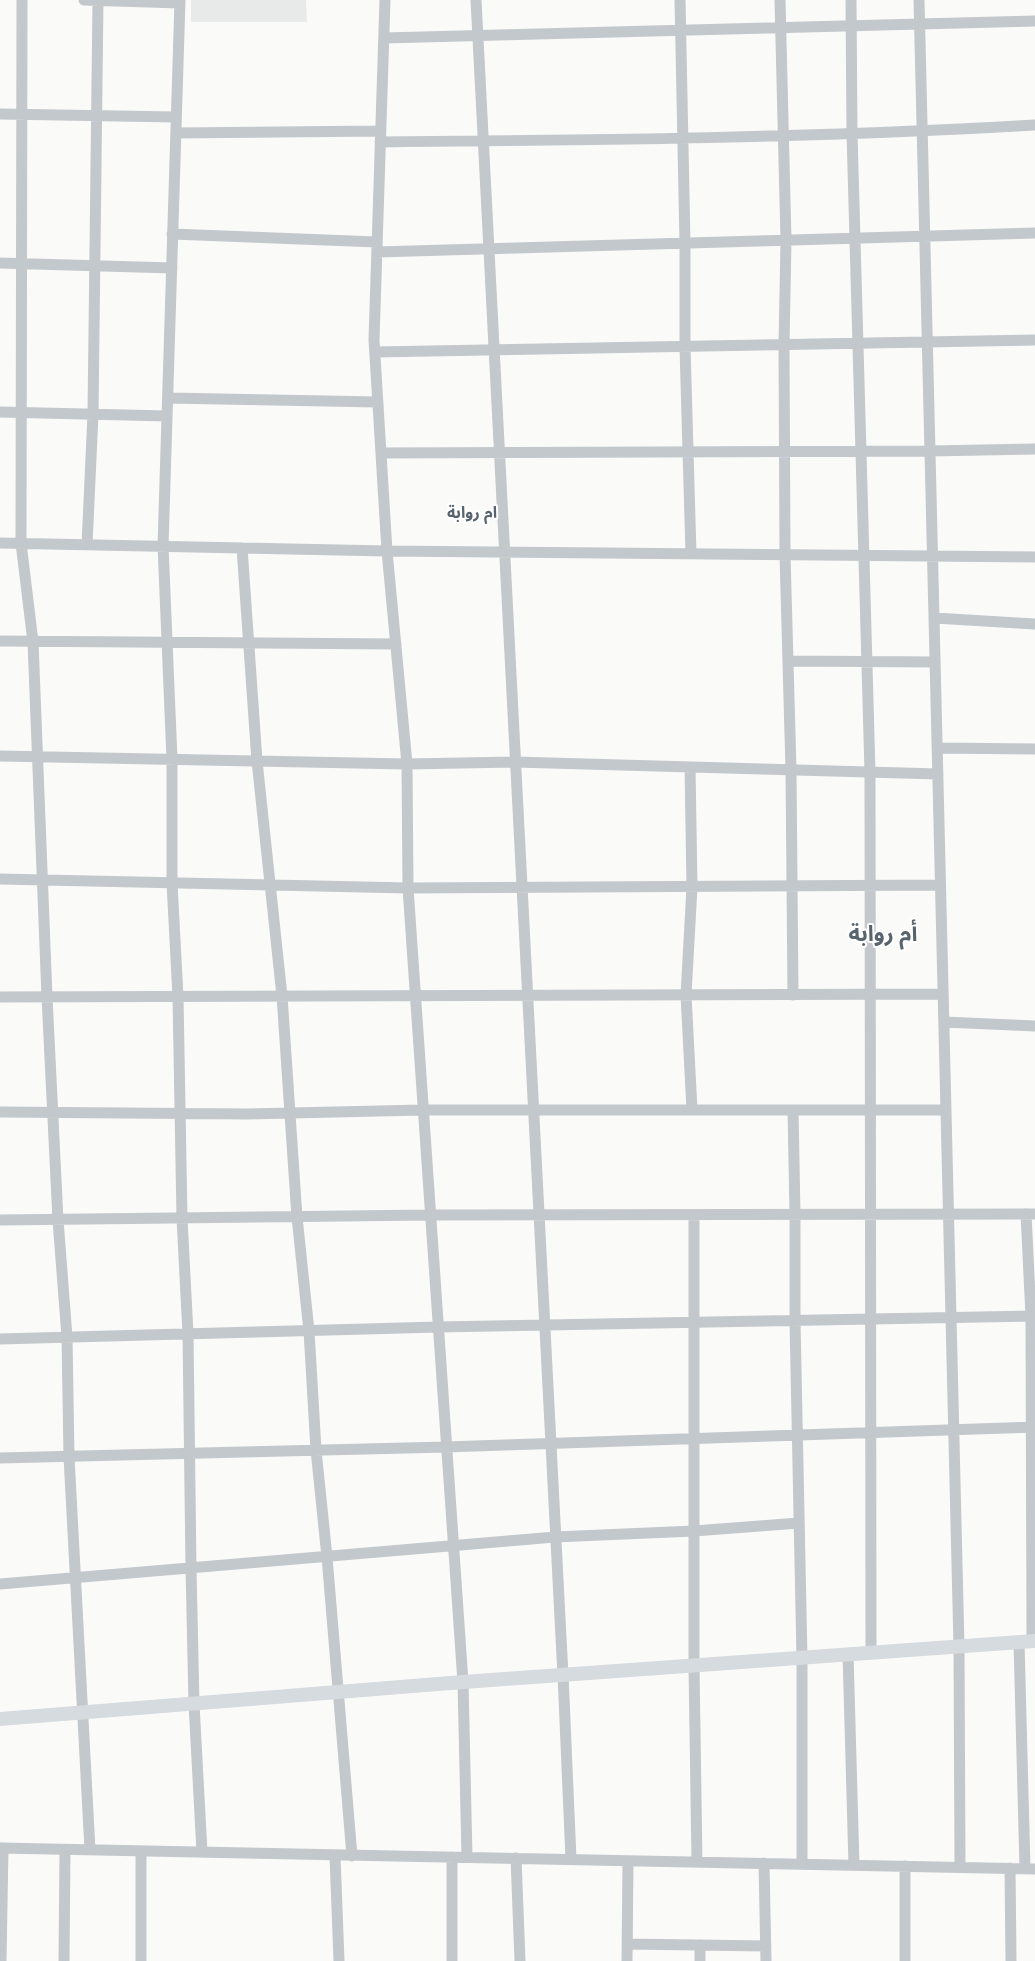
<!DOCTYPE html>
<meta charset="utf-8">
<style>
body{margin:0}
canvas{display:block;background:#fafaf8}
</style>
<canvas width="1035" height="1961"></canvas>
<script>
const context = document.querySelector('canvas').getContext('2d');
context.lineJoin = 'round';
function paint(path, color) {
  context.fillStyle = color;
  context.fill(path, 'evenodd');
}
function strokePath(path, color, width, dash) {
  context.strokeStyle = color;
  context.lineWidth = width;
  context.lineCap = dash ? 'butt' : 'round';
  context.setLineDash(dash || []);
  context.stroke(path);
}
function drawText(font, color, halo, rows, align = 'center') {
  context.font = font + ' "Space Grotesk","Noto Sans Arabic",sans-serif';
  context.lineWidth = 4;
  context.setLineDash([]);
  context.textBaseline = 'middle';
  context.strokeStyle = halo;
  context.fillStyle = color;
  for (const [text, x, y, turn = 0] of rows) {
    context.save();
    context.translate(x, y);
    context.rotate((+turn || 0) * Math.PI / 180);
    context.textAlign = isNaN(turn) ? turn : align;
    if (halo) context.strokeText(text, 0, 0);
    context.fillText(text, 0, 0);
    context.restore();
  }
}
paint(new Path2D(`
 M191,0H306L307,22H191Z`), '#e8e9e9');
strokePath(new Path2D(`
 M22,0L21,543L33,642L47,997L58,1220L67,1337L69,1457L90,1850
 M84,0L180,3
 M180,0L163,546L172,759V883L178,997L182,1218L188,1334L191,1568L194,1704L202,1852
 M385,0L374,340L387,551L407,764L408,888L463,1682L467,1857
 M476,0L563,1675L571,1859
 M680,0L685,243V347L691,554
 M780,0L786,240L784,345L785,555L791,770L793,995
 M851,0L852,133L870,772L871,1653
 M919,0L959,1646L960,1867
 M384,38L1035,21
 M0,114L176,117
 M176,133L380,131
 M380,142C599,140 817,138 1035,125
 M172,234L377,242
 M377,252L1035,233
 M0,263L172,268
 M375,352L1035,340
 M168,398L378,402
 M0,412L167,416
 M381,453L930,451L1035,449
 M0,543L387,551L1035,557
 M87,545L93,414L98,0
 M242,548L257,761L282,996L297,1217L309,1331L316,1450L327,1557L352,1856
 M934,618L1035,624
 M0,641L396,644
 M788,661L935,662
 M937,748L1035,749
 M0,756L407,764L515,762L938,774
 M690,767L692,887L686,995L692,1110
 M0,879L408,888L940,885
 M0,997L943,994
 M944,1022L1035,1026
 M793,1110L795,1214V1321L802,1658V1864
 M0,1112L247,1114L423,1110H946
 M1026,1214L1031,1316L1032,1641
 M694,1215V1666L697,1862
 M0,1220L430,1215L1035,1214
 M0,1339L438,1327L1035,1316
 M0,1458L446,1447L1035,1427
 M0,1584L555,1537L694,1531L799,1523
 M1019,1642L1025,1868
 M848,1654L854,1865
 M0,1848L1035,1869
 M141,1851V1961
 M335,1856L339,1961
 M516,1858L520,1961
 M764,1863L766,1961
 M1010,1868L1011,1961
 M627,1944L766,1946
 M1,1961L3,1848
 M64,1961L65,1850
 M452,1961V1857
 M627,1961L628,1861
 M700,1961V1945
 M905,1961V1866`), '#c3c8cc', 11);
strokePath(new Path2D(`
 M0,1719L463,1682L1035,1641`), '#d6dbdf', 14);
drawText('bold 16px', '#57646e', '#fff', [
 ["ام روابة",472,514]
]);
drawText('bold 22px', '#57646e', '#fff', [
 ["أم روابة",883,935]
]);
</script>
